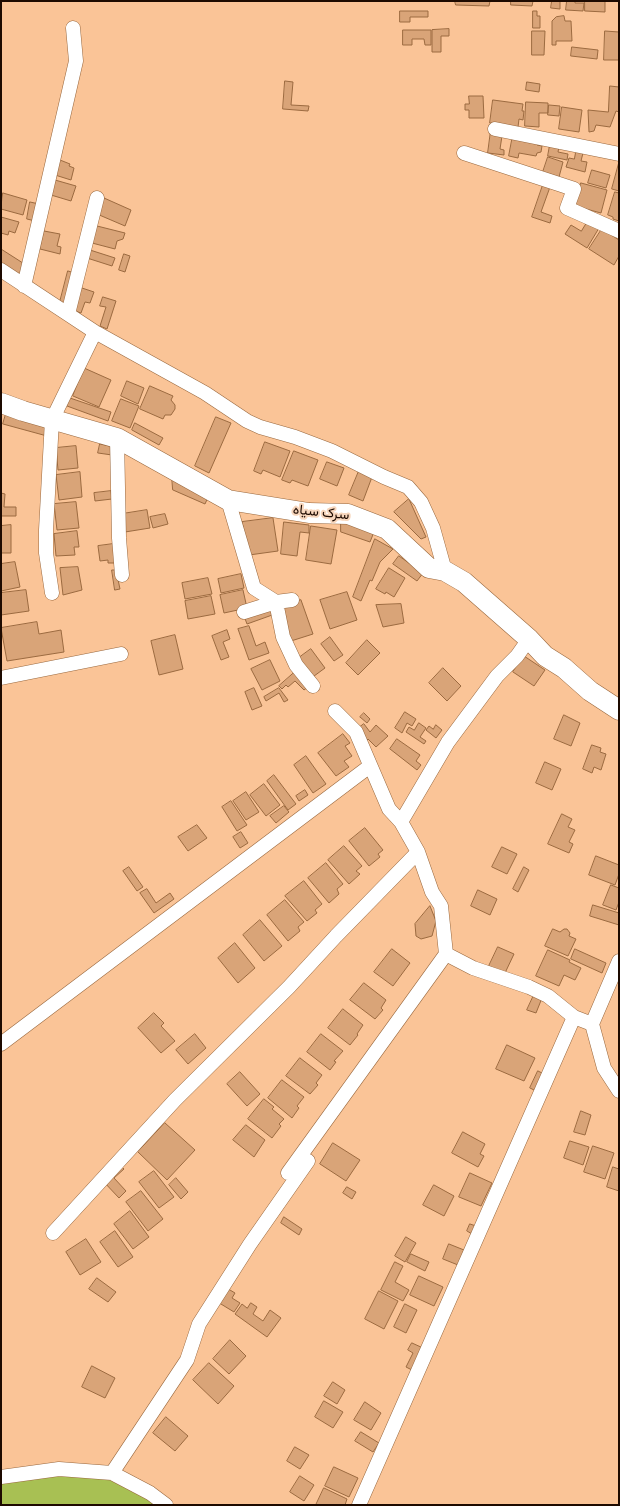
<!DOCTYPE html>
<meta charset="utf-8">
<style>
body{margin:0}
#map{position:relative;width:620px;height:1506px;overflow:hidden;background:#fac497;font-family:"Titillium Web",sans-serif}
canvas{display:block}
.frame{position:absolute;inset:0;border:2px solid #1d0a00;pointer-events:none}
</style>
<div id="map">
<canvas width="620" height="1506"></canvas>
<div class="frame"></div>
</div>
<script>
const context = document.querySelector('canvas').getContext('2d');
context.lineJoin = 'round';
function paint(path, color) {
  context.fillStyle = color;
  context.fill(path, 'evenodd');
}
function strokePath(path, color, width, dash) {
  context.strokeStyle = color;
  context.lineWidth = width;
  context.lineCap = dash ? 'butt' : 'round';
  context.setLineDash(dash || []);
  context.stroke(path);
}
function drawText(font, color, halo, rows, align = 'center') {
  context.font = font + ' "Titillium Web",Vazirmatn,sans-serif';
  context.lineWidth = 4;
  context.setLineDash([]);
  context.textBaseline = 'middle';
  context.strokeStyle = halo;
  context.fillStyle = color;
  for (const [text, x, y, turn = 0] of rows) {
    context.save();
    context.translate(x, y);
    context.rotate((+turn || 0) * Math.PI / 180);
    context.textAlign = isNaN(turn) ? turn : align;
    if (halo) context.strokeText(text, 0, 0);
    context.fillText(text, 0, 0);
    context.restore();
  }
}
paint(new Path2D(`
 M112,1473L166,1505H1V1477Z`), '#a8c053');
const building = new Path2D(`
 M455,1H490L489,6L456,5Z
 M511,1H533L532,6L511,5Z
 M552,1H560V9L551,8Z
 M567,1H575V3H584L583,11L566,10Z
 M585,1H605V12L585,11Z
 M400,11H428V17H410V22H400Z
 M533,11H537V16H540V28H533Z
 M564,16L565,21H571L572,41H556V45H552V21L556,17Z
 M449,29V36H441V52H432V30Z
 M403,30H431V45H425L424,39H412V45H403Z
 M532,31H545L544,55H532Z
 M605,31L619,32V60H604Z
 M572,47L598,50L597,59L571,56Z
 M285,81L293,82L291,105L309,106L308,111L283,109Z
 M527,82L540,84L539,92L526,90Z
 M610,86L619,87V112L616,111L610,127L596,125L594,131L589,132L588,110L608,112Z
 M469,96H483L484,118H469V110H465V104H469Z
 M493,100L523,104L522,111H524L523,120L519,119L518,127L490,123Z
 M526,102L548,103V113H539V127L525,126Z
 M549,105L560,106L559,116L548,115Z
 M562,107L582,110L579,132L559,129Z
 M491,130L502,136L500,149L504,150V155L488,153Z
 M513,135L538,139L537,145L542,146L541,152L537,153L536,156L519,153L518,158L509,156Z
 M550,145L559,147L558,152L568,154L567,160L548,156Z
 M577,147L584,149L581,161L587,162L585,172L566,167L569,158L574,159Z
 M548,157L563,162L559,177L543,172Z
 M60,160L70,164L69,166L74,168L71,180L55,175Z
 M619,162V191L612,189Z
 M592,170L610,175L606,188L588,183Z
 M55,180L76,186L71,201L51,195Z
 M581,183L607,190L601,213L575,206Z
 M543,185L550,187L541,212L552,216L550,223L532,217Z
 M615,192L619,193V221L613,219V217L608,215Z
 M3,193L27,200L23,215L1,209Z
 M104,198L131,210L125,226L97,214Z
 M30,202L39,204L35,221L27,219Z
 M1,217L19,222L15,233L9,231L8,235L1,233Z
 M588,221L599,228L587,248L565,234L571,225L581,231Z
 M97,226L125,233L123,239L117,241L115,249L92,243Z
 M602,229L619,240V256L614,265L589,249Z
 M44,231L60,234L57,246L61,247L60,254L40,249Z
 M1,249L26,265L20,275L1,263Z
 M90,250L115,258L112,266L87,258Z
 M124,254L130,256L125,272L119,270Z
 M68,271L75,273L68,304L60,302Z
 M79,287L94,292L90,303L85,302L81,313L72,310Z
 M103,297L116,301L107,329L100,326L106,307L100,306Z
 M84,368L111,380L99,407L73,396Z
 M127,381L144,388L138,404L121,396Z
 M150,386L173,396L171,400L175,405V409L171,415H165L163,419L140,409Z
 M70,398L111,412L108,421L67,406Z
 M121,399L139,406L130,428L112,421Z
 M6,414L50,425L47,436L3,424Z
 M216,417L231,423L209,473L195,466Z
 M135,423L163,438L159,445L132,430Z
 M265,442L290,451L280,477L263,470L261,474L254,471Z
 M100,444L114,447L112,455L98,453Z
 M76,446L78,468L58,470L56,448Z
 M294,451L318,460L308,486L292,480L290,483L282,480Z
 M327,462L344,468L337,486L320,479Z
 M359,471L372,477L363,501L349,495Z
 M80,472L82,497L59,500L56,475Z
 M172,477L210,493L205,504L173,490Z
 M111,491L112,499L95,501L94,493Z
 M1,493L5,494L4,507H16V516H1Z
 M409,499L426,537L421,539L394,512Z
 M76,502L79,528L57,530L54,504Z
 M147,510L150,528L125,532L122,514Z
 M165,514L168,524L153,528L150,517Z
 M273,518L278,551L249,555L242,522Z
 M284,522L309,525V533L300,532L297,556L281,554Z
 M341,522L374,532L370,542L341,532Z
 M11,525V553H1V526Z
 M311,526L337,530L331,564L306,560Z
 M77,531L79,547H74L75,555L56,556L54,534Z
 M375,539L393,549L380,562L372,581L370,580L361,601L353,597Z
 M113,544L115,563H108V560L100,561L98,546Z
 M399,556L423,573L417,581L393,564Z
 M15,562L20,587L1,591V564Z
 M78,567L82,590L63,595L60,568Z
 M389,568L405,578L394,597L386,592L385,594L376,589Z
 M112,570H116L120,589L115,590Z
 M241,574L244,588L221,593L218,579Z
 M208,578L212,594L185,599L182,583Z
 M26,590L29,611L1,615V593Z
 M243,590L247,608L224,613L220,595Z
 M347,592L357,620L330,629L320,600Z
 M211,596L215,614L188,619L185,601Z
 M301,600L313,634L291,641L279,608Z
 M401,604L404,623L383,627L376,605Z
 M272,606L275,614L247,624L244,616Z
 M37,622L39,634L61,630L64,652L7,661L1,628Z
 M249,626L256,646L265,642L269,653L249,660L238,629Z
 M227,630L230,639L223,642L229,657L221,660L212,636Z
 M175,635L183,669L159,675L151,641Z
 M330,637L343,655L334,661L321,644Z
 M367,640L380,653L358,675L346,663Z
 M311,649L325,668L310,679L296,660Z
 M524,656L545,670L534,686L513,672Z
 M270,660L280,681L262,690L251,669Z
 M443,668L461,686L447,701L429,683Z
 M295,672L308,687L304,690L295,681L288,687L286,685L282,689L279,686Z
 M254,688L262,706L252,710L245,692Z
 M279,688L288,700L284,702L279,693L266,701L264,697Z
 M405,712L416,719L412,726L407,723L402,733L395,728Z
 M364,713L370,719L367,723L360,717Z
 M564,715L580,723L571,746L554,739Z
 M419,723L426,728L420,737L426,741L424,744L406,732L409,727L414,730Z
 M364,724L370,732L376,725L388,736L376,747L368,739L366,741L360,727Z
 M436,725L442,730L436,738L426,730L429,726L433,729Z
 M343,734L350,743L345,746L352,756L344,761L349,767L336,776L318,753Z
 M397,739L420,755L416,761L421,765L417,770L390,749Z
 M592,745L601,748L600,752L606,754L601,770L594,767L592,773L583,769Z
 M306,756L326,784L313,793L294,765Z
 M545,762L561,769L552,790L536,783Z
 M274,775L296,804L288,810L267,781Z
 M264,784L280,805L266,816L250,795Z
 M305,790L308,795L299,801L296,796Z
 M246,792L259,812L246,820L233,801Z
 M231,801L247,825L237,831L222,807Z
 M284,806L289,812L276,823L270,816Z
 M562,814L572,819L568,827L575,830L569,842L573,844L569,853L548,844Z
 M197,825L207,838L188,851L178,837Z
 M365,828L383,850L378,854L380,857L369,866L349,841Z
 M241,832L248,843L240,848L233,837Z
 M344,846L362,866L356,871L360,874L349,884L328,860Z
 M502,847L517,854L507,874L492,867Z
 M596,856L619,865V874L615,885L589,875Z
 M326,863L343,884L337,889L339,894L329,903L308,878Z
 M129,867L143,887L137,891L123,871Z
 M524,867L529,870L518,892L513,889Z
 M304,881L322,904L315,910L317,913L307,921L285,896Z
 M611,885L619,888V902L616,910L603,905Z
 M147,889L156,903L170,893L174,899L154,913L140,893Z
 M478,890L497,899L490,915L471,906Z
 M285,900L304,922L298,927L300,931L288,941L267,915Z
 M593,905L619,913V925L590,916Z
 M430,906L436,921L432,936L421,939L416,936L415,924Z
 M260,920L282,946L264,961L243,935Z
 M553,929L560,932L564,929H567L570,933L569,936L576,939L568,956L545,946Z
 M235,943L255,968L238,983L218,958Z
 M498,947L514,954L505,973L489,966Z
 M392,949L410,963L393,986L374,972Z
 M575,949L606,963L602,973L571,959Z
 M548,950L570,960L569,962L581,968L575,980L564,975L559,986L536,976Z
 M364,983L386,1000L381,1008L383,1010L375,1019L350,1000Z
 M534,995L542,998L536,1013L527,1010Z
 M343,1009L363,1025L357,1034L358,1035L350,1045L328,1028Z
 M154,1013L164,1023L161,1026L175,1041L161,1053L138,1028Z
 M195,1034L206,1048L188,1064L176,1050Z
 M321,1034L343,1051L334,1061L336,1062L330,1070L307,1052Z
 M507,1045L535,1058L524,1081L496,1069Z
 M300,1058L322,1075L316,1083L318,1085L310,1094L286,1076Z
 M538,1071L544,1074L536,1091L530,1088Z
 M240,1072L260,1094L247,1106L227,1084Z
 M282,1080L304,1097L297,1106L299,1108L292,1118L268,1098Z
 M264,1099L274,1107L272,1109L284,1119L279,1124L281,1126L272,1138L248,1119Z
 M581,1111L591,1115L585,1135L574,1132Z
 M165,1123L195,1150L167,1180L138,1152Z
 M246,1125L265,1140L254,1157L233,1140Z
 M463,1132L485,1144L480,1154L484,1156L478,1167L452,1153Z
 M570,1141L589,1147L583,1165L564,1158Z
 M333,1143L360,1160L346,1181L320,1164Z
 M593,1146L614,1153L605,1179L584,1172Z
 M119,1164L124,1169L114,1178L126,1191L119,1198L103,1181Z
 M613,1167L619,1169V1191L607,1187Z
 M154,1171L174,1197L159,1208L139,1182Z
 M470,1173L492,1183L481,1206L459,1197Z
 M176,1178L188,1192L181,1199L169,1185Z
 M434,1185L454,1196L444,1216L423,1205Z
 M347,1187L356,1192L352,1199L343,1193Z
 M141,1191L163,1219L148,1231L126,1202Z
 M130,1211L149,1237L133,1249L114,1224Z
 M284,1217L302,1229L299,1235L281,1223Z
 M470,1224L476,1226L472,1234L467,1231Z
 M115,1231L133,1257L118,1267L100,1242Z
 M406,1237L416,1243L405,1262L395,1256Z
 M86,1239L101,1262L80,1275L66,1252Z
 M449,1244L464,1250L458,1265L443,1259Z
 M411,1254L429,1262L425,1271L407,1262Z
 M395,1262L403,1266L395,1282L409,1290L403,1301L381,1290Z
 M419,1276L443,1287L434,1306L410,1295Z
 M97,1278L116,1292L108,1302L89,1289Z
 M225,1287L235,1293L232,1298L240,1303L234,1312L216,1301Z
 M379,1291L398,1301L384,1329L365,1319Z
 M251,1303L257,1307L253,1314L263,1321L270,1310L281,1318L267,1337L235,1314L242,1304L247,1308Z
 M405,1304L417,1310L406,1333L394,1327Z
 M230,1340L246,1356L229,1374L213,1359Z
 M412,1343L423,1348L412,1370L406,1367L413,1353L408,1350Z
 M209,1363L234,1386L218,1404L193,1380Z
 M92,1366L115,1378L105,1398L82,1387Z
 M333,1382L345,1390L337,1404L324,1396Z
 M324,1401L343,1412L333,1428L315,1417Z
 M365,1402L381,1413L371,1430L354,1420Z
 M166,1417L188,1436L175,1451L153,1433Z
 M361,1432L379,1443L373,1452L355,1441Z
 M295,1447L309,1455L300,1469L287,1461Z
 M334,1467L358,1478L349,1497L325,1486Z
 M300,1476L314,1485L304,1501L290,1492Z
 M324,1488L347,1499L345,1505H316Z`);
paint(building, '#d9a478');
strokePath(building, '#9b6a40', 1);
const street = new Path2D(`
 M495,129L619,154
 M464,153L574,189L567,208L619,231
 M1,270L95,332L205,393L247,421L260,427L295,437L332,451L384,477L408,487L421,502L433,528L445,571
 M24,286L76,61L73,28
 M68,314L97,198
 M117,438L119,538L122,575
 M228,500L254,588L276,602L283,637L296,665L313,686
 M52,593L46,553V530L52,420L95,332
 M244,612L276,602L292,600
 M1,678L121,654
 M335,711L356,732L389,809L401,822
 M446,954L473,968L529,987L548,996L574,1017L592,1024L619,961
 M592,1024L604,1068L619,1091
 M1,1044L370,766
 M288,1173L446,954L441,906L432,892L418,852L401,822L448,742L497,676L517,656L529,639
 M53,1233L175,1100L289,987L336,936L418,852
 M112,1473L187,1360L199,1324L250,1244L308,1161
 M1,1477L59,1469L112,1473L150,1493L166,1505
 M359,1505L574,1017`);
const secondary = new Path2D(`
 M1,403L23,411L117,438L228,500L309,513L348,514L387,529L429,568L445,571L464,582L529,639L545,656L564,668L590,691L619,710`);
strokePath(street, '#99683e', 15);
strokePath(secondary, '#99683e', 21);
strokePath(street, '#fff', 14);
strokePath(secondary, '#fff', 20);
drawText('14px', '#1d0a00', '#f7d6bc', [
 ["سرک سیاه",321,513,6]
]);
</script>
